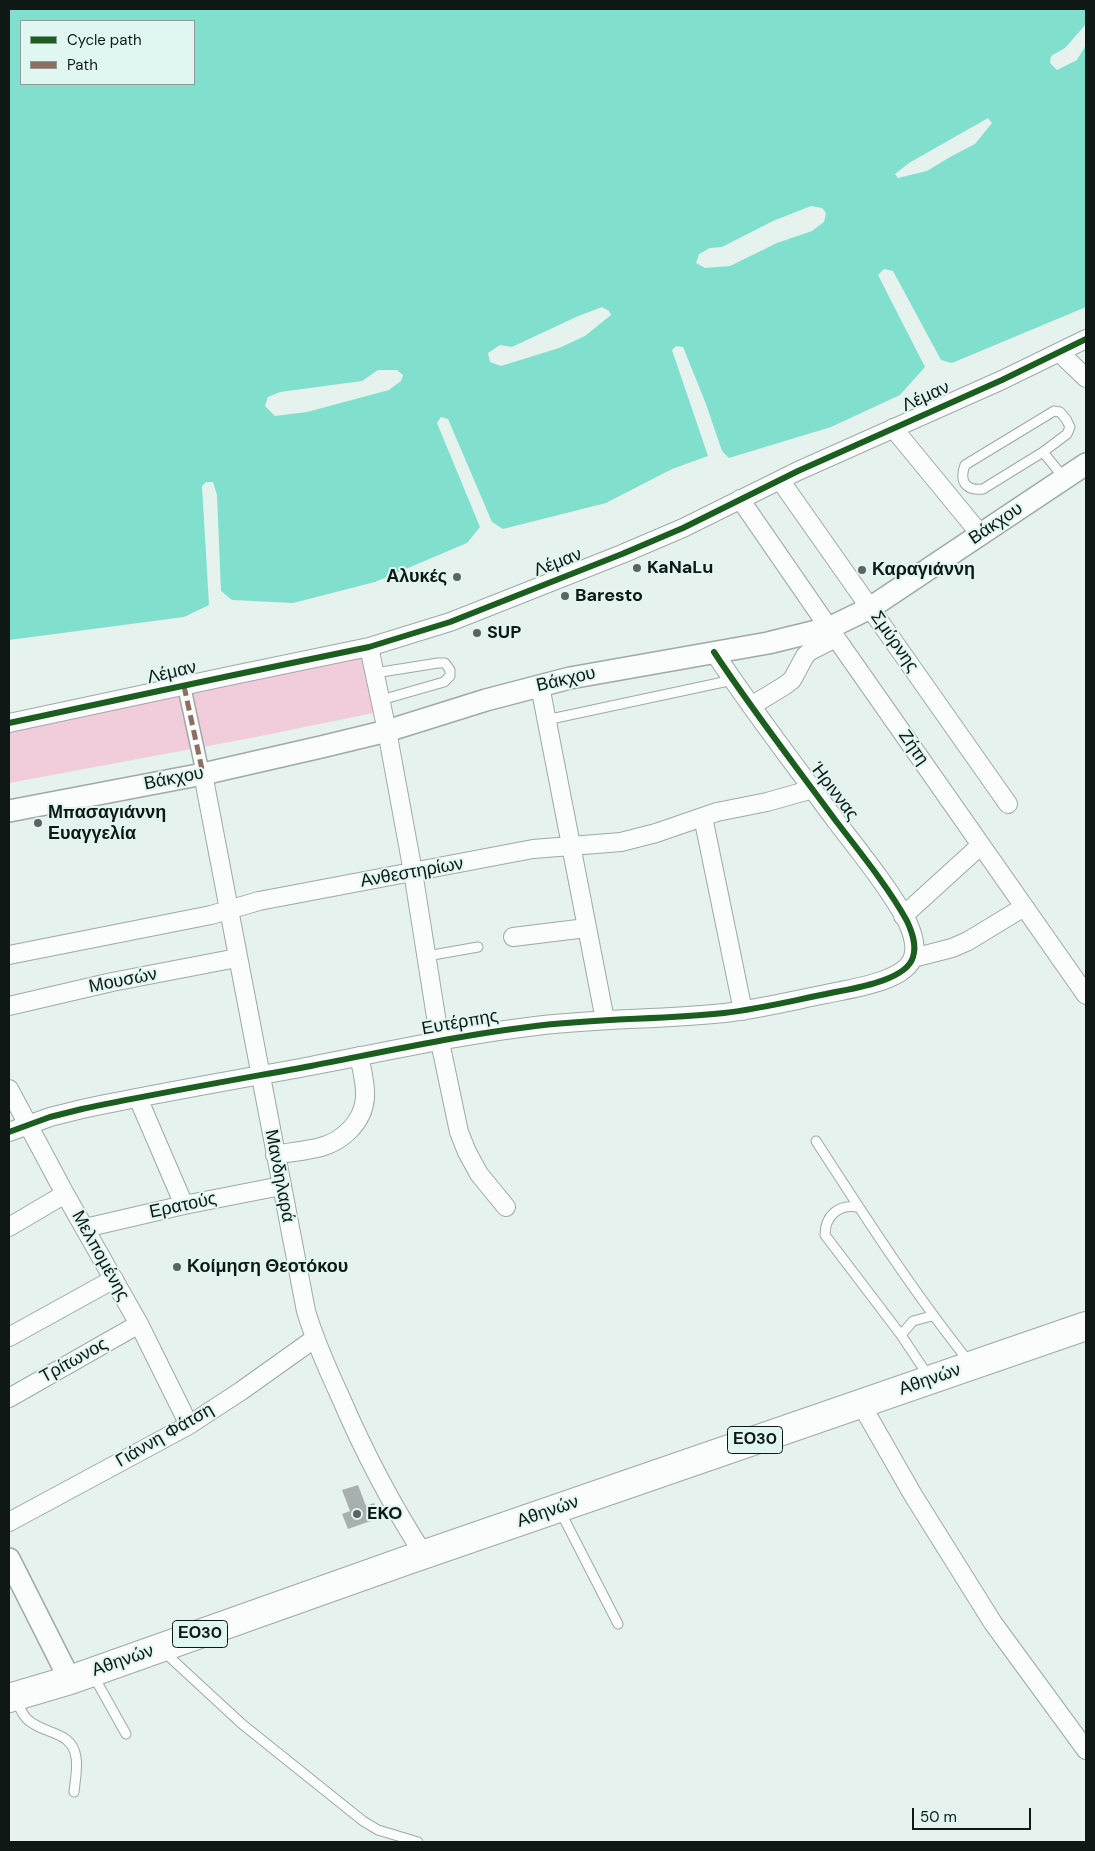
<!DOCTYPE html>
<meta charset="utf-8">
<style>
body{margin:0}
#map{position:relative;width:1095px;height:1851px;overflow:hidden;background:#e5f2ee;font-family:"DM Sans",sans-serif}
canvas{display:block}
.frame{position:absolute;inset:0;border:10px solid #101816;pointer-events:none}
.legend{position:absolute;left:20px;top:20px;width:175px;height:65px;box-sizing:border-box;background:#e0f7f1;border:1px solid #8d9e99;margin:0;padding:6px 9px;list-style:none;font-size:15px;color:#101816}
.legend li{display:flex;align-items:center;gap:10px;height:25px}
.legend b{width:25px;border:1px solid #8d9e99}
.scale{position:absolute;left:912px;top:1808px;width:119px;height:22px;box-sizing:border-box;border:2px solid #101816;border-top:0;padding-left:6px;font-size:15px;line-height:18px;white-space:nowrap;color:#101816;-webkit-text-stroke:4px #e0f7f1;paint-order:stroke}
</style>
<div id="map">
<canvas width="1095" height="1851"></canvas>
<div class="frame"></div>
<ul class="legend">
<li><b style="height:6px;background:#1b5e20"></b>Cycle path</li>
<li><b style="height:6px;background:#8d6e63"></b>Path</li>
</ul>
<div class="scale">50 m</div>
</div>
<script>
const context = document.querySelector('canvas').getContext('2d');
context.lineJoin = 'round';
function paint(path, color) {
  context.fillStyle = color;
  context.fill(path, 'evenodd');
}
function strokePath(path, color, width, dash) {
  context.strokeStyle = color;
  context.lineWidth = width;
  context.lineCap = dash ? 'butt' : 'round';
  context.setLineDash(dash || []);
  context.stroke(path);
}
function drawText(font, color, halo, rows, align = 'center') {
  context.font = font + ' "DM Sans",sans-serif';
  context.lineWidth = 4;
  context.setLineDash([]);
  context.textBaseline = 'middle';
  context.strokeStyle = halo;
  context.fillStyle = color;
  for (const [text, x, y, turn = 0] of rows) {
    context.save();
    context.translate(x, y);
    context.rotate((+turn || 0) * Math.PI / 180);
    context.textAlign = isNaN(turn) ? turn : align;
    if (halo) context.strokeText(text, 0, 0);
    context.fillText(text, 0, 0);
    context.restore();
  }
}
paint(new Path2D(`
 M367,653L378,712L256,737L9,783V729Z`), '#f1ccda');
paint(new Path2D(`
 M9,9H1086V307L952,363L941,360L893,271L884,269L878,275L925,367L900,395L831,427L729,458L722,451L706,404L683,347L676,346L672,350L708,456L672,469L606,503L503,529L492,522L448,419L441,417L437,423L480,527L467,543L375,582L293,603L232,600L221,591L217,495L213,482H206L202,486L209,605L184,617L9,640ZM21,21H194V84H21Z`), '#80e0cd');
paint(new Path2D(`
 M1086,24V45L1077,60L1057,70L1050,63L1051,56L1065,48Z
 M988,118L992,123L975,144L950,157L927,171L898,178L895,174L909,163Z
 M811,206L822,208L826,213L824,222L812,231L777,243L730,266L705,268L696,263L699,254L710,248L722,247L773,221Z
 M602,307L609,311L611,315L585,336L559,348L501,366L490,362L488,353L500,345L512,347L576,317Z
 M378,370H397L403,375L401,381L389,390L307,412L275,416L265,406L268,397L280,392L362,381Z`), '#e5f2ee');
paint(new Path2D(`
 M358,1485L366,1506L374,1503L379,1518L348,1529L342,1514L350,1511L342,1490Z`), '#a7b0ae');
const service = new Path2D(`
 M1054,411L1060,412L1066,419L1070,427L1067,434L1043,452L983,489C965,491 959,481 965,465Z
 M1043,452L1064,478
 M375,673L438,663H445L450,670V676L444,682L381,700
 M546,720L733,680
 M427,956L478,947
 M816,1141C865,1217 914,1293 970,1363
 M858,1207C838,1204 825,1216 825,1235L901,1335L929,1377
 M901,1335L913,1321L932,1316
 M560,1511L618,1624
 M163,1651L242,1724L363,1821L378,1830L418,1842
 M93,1675L126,1734
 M17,1699C19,1706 21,1713 27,1719C43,1735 72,1730 76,1757C78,1768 75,1781 74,1792`);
const pedestrian = new Path2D(`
 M184,686L203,774`);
const minor = new Path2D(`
 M1059,352L1086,378
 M893,428L981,535
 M780,480L1008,804
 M740,499L829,628L1086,995
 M369,647L387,731L413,872L440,1042L459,1132L467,1152L479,1174L506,1207
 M540,686L605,1020
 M751,706L784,686L792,680L805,656L810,651L836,638
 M9,723L229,676L369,647L450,622L622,554L683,528L798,471L1002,380L1086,339
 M203,774L306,1311C315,1341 327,1368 340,1396C364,1452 391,1504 424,1555
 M703,817L743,1011
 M903,916L981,845
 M513,937L586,928
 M9,955L211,915L259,901L533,849L621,842L656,833L717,812L767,802L813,789
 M913,958L952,948L968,941L1024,907
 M9,1006L112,982L237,958
 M9,1089L65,1194L139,1324L189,1425
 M138,1098L184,1205
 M9,1132L50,1117L82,1109C158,1093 234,1080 311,1066C383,1052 455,1036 528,1027C593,1018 659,1020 724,1013C759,1009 791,1001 826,994C848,989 906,982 913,957C917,945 912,932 907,921C889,888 859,851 836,821C795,765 752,710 714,652
 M275,1155C290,1152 306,1151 321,1147C343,1141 363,1122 365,1098C366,1084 362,1070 359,1056
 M9,1227L65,1194
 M85,1228L184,1205L281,1186
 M9,1337L114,1279
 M9,1398L139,1324
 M861,1404L913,1495L993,1623L1086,1750
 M9,1522L189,1425L241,1391L314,1339`);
const tertiary = new Path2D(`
 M9,811L203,774L321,747L387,731L486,700L570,678L768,643L829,628L870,608L1086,464
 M9,1559L70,1680`);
const primary = new Path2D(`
 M9,1698L70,1680L405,1561L1086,1326`);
strokePath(service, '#9fa9a6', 11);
strokePath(pedestrian, '#9fa9a6', 15);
strokePath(minor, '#9fa9a6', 20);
strokePath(tertiary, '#9fa9a6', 24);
strokePath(primary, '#9fa9a6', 30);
strokePath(service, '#fbfdfc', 9);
strokePath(pedestrian, '#fbfdfc', 12);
strokePath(minor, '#fbfdfc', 18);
strokePath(tertiary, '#fbfdfc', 21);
strokePath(primary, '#fbfdfc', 28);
strokePath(new Path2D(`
 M184,686L203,774`), '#8d6e63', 5, [10, 5]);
strokePath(new Path2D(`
 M9,723L229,676L369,647L450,622L622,554L683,528L798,471L1002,380L1086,339
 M9,1132L50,1117L82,1109C158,1093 234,1080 311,1066C383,1052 455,1036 528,1027C593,1018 659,1020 724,1013C759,1009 791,1001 826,994C848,989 906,982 913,957C917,945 912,932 907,921C889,888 859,851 836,821C795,765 752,710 714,652`), '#1b5e20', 6);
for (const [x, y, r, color] of [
 [637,568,5,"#5b6462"],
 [862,570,5,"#5b6462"],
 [457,577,5,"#5b6462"],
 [565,596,5,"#5b6462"],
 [477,633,5,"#5b6462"],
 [38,823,5,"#5b6462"],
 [177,1267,5,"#5b6462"],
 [357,1514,5,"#5b6462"]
]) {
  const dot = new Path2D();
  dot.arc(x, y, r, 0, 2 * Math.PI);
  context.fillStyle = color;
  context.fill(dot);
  strokePath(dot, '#e0f7f1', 2);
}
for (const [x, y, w] of [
 [755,1440,55],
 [200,1634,55]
]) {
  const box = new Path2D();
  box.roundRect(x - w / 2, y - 13.5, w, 27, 4);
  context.fillStyle = '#e0f7f1';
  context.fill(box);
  strokePath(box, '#101816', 1);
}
drawText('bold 16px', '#101816', null, [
 ["ΕΟ30",755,1440],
 ["ΕΟ30",200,1634]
]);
drawText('18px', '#101816', '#e0f7f1', [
 ["Λέμαν",926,397,-24],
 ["Βάκχου",996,524,-34],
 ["Λέμαν",558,563,-21],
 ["Σμύρνης",894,642,55],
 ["Λέμαν",172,673,-13],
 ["Βάκχου",566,680,-13],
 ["Ζήτη",913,748,55],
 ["Βάκχου",174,779,-11],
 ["Ήριννας",834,792,53],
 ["Ανθεστηρίων",412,873,-10],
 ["Μουσών",123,981,-11],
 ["Ευτέρπης",460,1023,-10],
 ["Μανδηλαρά",279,1176,79],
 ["Ερατούς",183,1206,-12],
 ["Μελπομένης",100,1256,61],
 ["Τρίτωνος",74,1361,-29],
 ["Αθηνών",930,1380,-19],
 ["Γιάννη Φάτση",165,1436,-30],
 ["Αθηνών",548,1512,-19],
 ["Αθηνών",123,1661,-19]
]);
drawText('bold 18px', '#101816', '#e0f7f1', [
 ["KaNaLu",647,568],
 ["Καραγιάννη",872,570],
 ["Αλυκές",447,577,"right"],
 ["Baresto",575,596],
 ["SUP",487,633],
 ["Μπασαγιάννη",48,813],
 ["Ευαγγελία",48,834],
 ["Κοίμηση Θεοτόκου",187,1267],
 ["EKO",367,1514]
], 'left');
</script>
